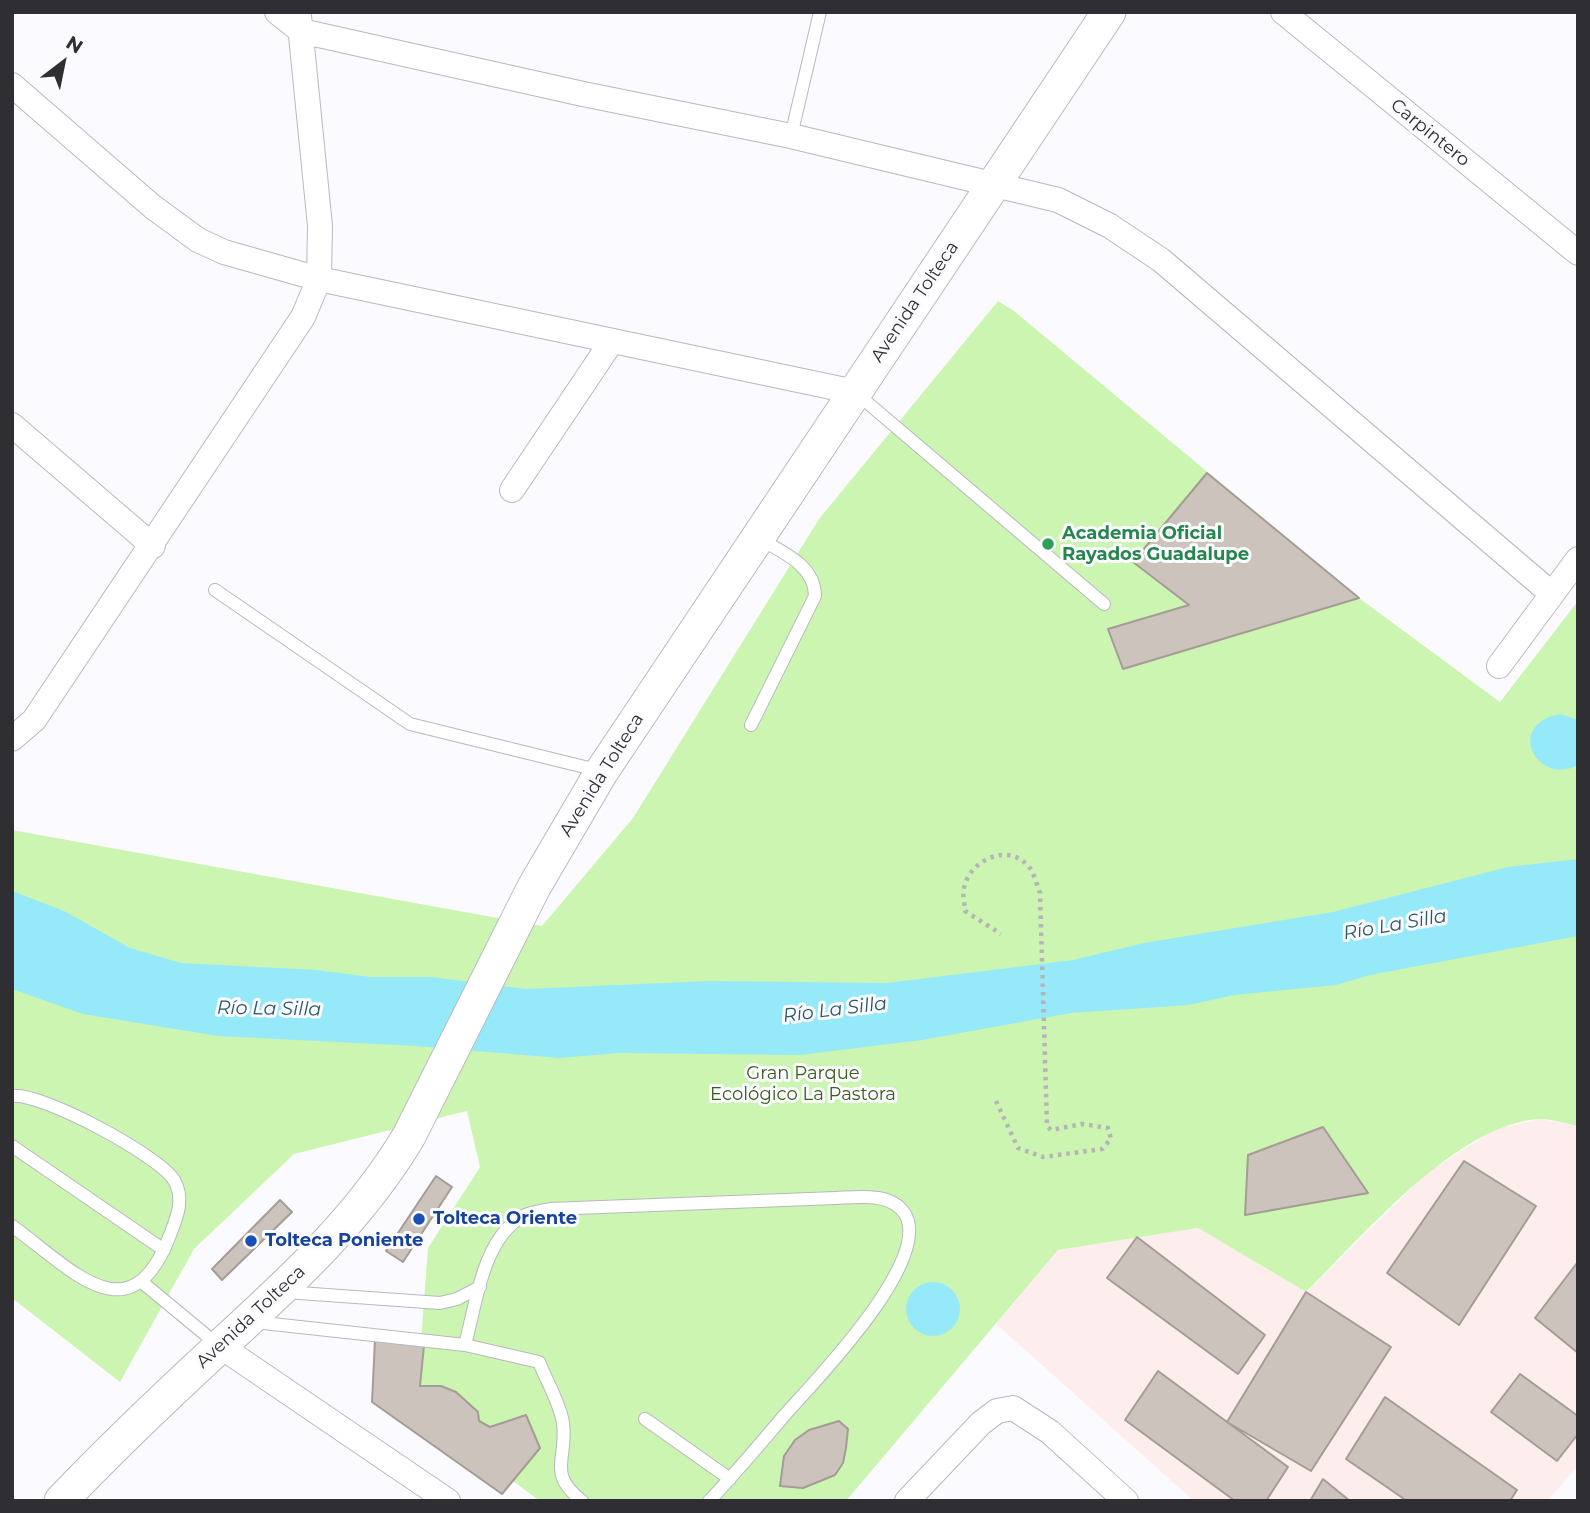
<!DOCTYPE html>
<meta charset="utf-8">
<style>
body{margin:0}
#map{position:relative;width:1590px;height:1513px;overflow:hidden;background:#fbfbff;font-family:Montserrat,sans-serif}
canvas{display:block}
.frame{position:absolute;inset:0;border:14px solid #2f2e32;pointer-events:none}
.north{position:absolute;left:28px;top:28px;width:70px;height:70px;-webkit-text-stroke:5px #fbfbff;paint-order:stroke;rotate:32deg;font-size:19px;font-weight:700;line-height:28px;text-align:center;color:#2f2e32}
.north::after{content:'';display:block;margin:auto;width:24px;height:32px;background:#2f2e32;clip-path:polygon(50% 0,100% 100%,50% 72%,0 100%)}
</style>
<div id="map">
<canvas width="1590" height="1513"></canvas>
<div class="frame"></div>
<div class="north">N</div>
</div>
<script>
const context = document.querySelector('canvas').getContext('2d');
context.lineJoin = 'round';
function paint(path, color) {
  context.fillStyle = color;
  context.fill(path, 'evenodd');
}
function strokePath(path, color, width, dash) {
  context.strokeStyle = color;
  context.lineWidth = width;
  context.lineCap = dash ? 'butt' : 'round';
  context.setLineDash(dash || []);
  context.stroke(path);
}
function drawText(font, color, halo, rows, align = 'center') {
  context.font = font + ' Montserrat,sans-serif';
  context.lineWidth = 6;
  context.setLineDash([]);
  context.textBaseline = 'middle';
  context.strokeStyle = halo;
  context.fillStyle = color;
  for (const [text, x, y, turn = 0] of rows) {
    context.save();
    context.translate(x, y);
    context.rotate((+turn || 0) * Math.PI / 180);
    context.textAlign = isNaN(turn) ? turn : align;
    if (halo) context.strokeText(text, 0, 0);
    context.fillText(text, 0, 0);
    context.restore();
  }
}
paint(new Path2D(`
 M1541,1119L1578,1126V1466L1547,1501H1194L996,1324L1058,1250L1198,1228L1306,1292L1428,1172L1495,1129Z`), '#feeded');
paint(new Path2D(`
 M998,301L1014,311L1359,598L1500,702L1578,601V1126C1566,1124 1552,1119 1541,1119C1458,1122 1362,1237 1306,1292L1198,1228L1058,1250L846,1501H540L426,1417L419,1368L428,1248L480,1167L467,1111L294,1154L194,1249L120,1382L12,1298V830L542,926L633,818L819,519Z`), '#ccf5b1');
paint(new Path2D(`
 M1561,714L1578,720V765C1538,787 1503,724 1561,714Z
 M1578,859V936L1370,975L1336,985L1234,995L1189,1005L1071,1013L922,1040L800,1055L619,1053L559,1058L416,1046L218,1036L83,1014L12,989V891L64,911L130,948L181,963L316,970L371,977H431L526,989L709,981L887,983L1073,960L1144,943L1333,912L1508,867Z
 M906 1309a27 27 0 1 1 54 0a27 27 0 1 1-54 0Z`), '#96e9f9');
const building = new Path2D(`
 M1207,473L1359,598L1123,669L1108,629L1189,605L1133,562Z
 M1323,1127L1368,1193L1245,1215L1248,1155Z
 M1464,1161L1536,1206L1459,1325L1387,1273Z
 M436,1176L452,1187L403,1262L386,1251Z
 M280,1200L292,1212L222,1280L212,1269Z
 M1137,1237L1265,1335L1238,1374L1107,1278Z
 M1577,1263L1578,1264V1353L1535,1318Z
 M1306,1292L1391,1347L1311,1471L1227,1422Z
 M375,1340L424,1346L420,1386H441L456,1392L478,1412L479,1421L490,1427L526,1415L540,1448L502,1494L372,1402Z
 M1158,1371L1288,1467L1266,1501H1235L1125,1420Z
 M1520,1374L1578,1416V1434L1557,1461L1491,1412Z
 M1385,1397L1517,1490L1510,1501H1407L1346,1459Z
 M839,1421L848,1429L846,1448L843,1463L835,1475L803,1488L780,1486L784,1456L795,1440L809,1430Z
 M1323,1479L1350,1501H1310Z`);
paint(building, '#ccc3bc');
strokePath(building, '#a49c95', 2);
const lane = new Path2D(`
 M791,136L820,12
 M856,393L1104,604
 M215,590L410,724L601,771
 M751,725L815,596C815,565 782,552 758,538
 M12,1096C41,1092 158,1155 174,1180C185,1199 177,1217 170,1235C130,1340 71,1268 12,1226
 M12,1146L164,1250
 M143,1283L218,1345
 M285,1292L440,1303L457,1299L480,1287
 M254,1322L465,1345L539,1362C546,1380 560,1403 563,1423C568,1459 546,1473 582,1501
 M465,1345C476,1305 482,1239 523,1216C531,1212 541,1211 550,1209L836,1198C858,1197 891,1192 905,1214C933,1261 813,1383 783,1417C759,1445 735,1474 709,1501
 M645,1419L730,1479`);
const street = new Path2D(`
 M277,12L301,31L583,94L791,136L1058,200L1110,226L1161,260L1552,594
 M1283,12L1578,253
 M12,85L153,207L198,240L224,252L319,279L855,392
 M12,425L153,546
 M512,490L612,341
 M1499,666L1578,559
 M12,739L34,720L303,317L319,279L320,226L299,16
 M220,1346L448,1501
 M907,1501L981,1423L997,1411L1013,1408L1050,1432L1126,1501`);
const secondary = new Path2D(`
 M61,1501C111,1448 164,1398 217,1349C289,1283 359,1220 409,1136L534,887L602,771L1109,12`);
strokePath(lane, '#b8b8c1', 14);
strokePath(street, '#b8b8c1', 26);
strokePath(secondary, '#b8b8c1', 35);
strokePath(new Path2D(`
 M996,1101L1018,1148L1043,1157L1102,1149L1111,1139L1108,1128L1082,1124L1051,1130L1047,1126L1040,893C1037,885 1034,873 1029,867C1008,841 969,861 964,888C962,895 965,904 965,911L1001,934`), '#b5b4b8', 4.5, [3.5, 5]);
strokePath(lane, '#fff', 12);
strokePath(street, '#fff', 24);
strokePath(secondary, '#fff', 33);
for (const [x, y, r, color] of [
 [1048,544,7,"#2e9e5b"],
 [419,1219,7,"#1a4fb4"],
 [251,1241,7,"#1a4fb4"]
]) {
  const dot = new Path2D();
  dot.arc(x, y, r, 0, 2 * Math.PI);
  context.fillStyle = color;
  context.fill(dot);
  strokePath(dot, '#fbfbff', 2.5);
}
drawText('18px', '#2f2e32', '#fbfbff', [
 ["Carpintero",1430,133,39],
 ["Avenida Tolteca",915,302,-56],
 ["Avenida Tolteca",602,775,-58],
 ["Avenida Tolteca",251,1317,-43]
]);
drawText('bold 18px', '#27864d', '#fbfbff', [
 ["Academia Oficial",1062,534],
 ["Rayados Guadalupe",1062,555]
], 'left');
drawText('18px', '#3a601a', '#fbfbff', [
 ["Gran Parque",803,1074],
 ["Ecológico La Pastora",803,1095]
]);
drawText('bold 18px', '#164399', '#fbfbff', [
 ["Tolteca Oriente",433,1219],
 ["Tolteca Poniente",265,1241]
], 'left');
drawText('italic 19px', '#295a62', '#fbfbff', [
 ["Río La Silla",1395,925,-10],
 ["Río La Silla",269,1009,1],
 ["Río La Silla",835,1010,-7]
]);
</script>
